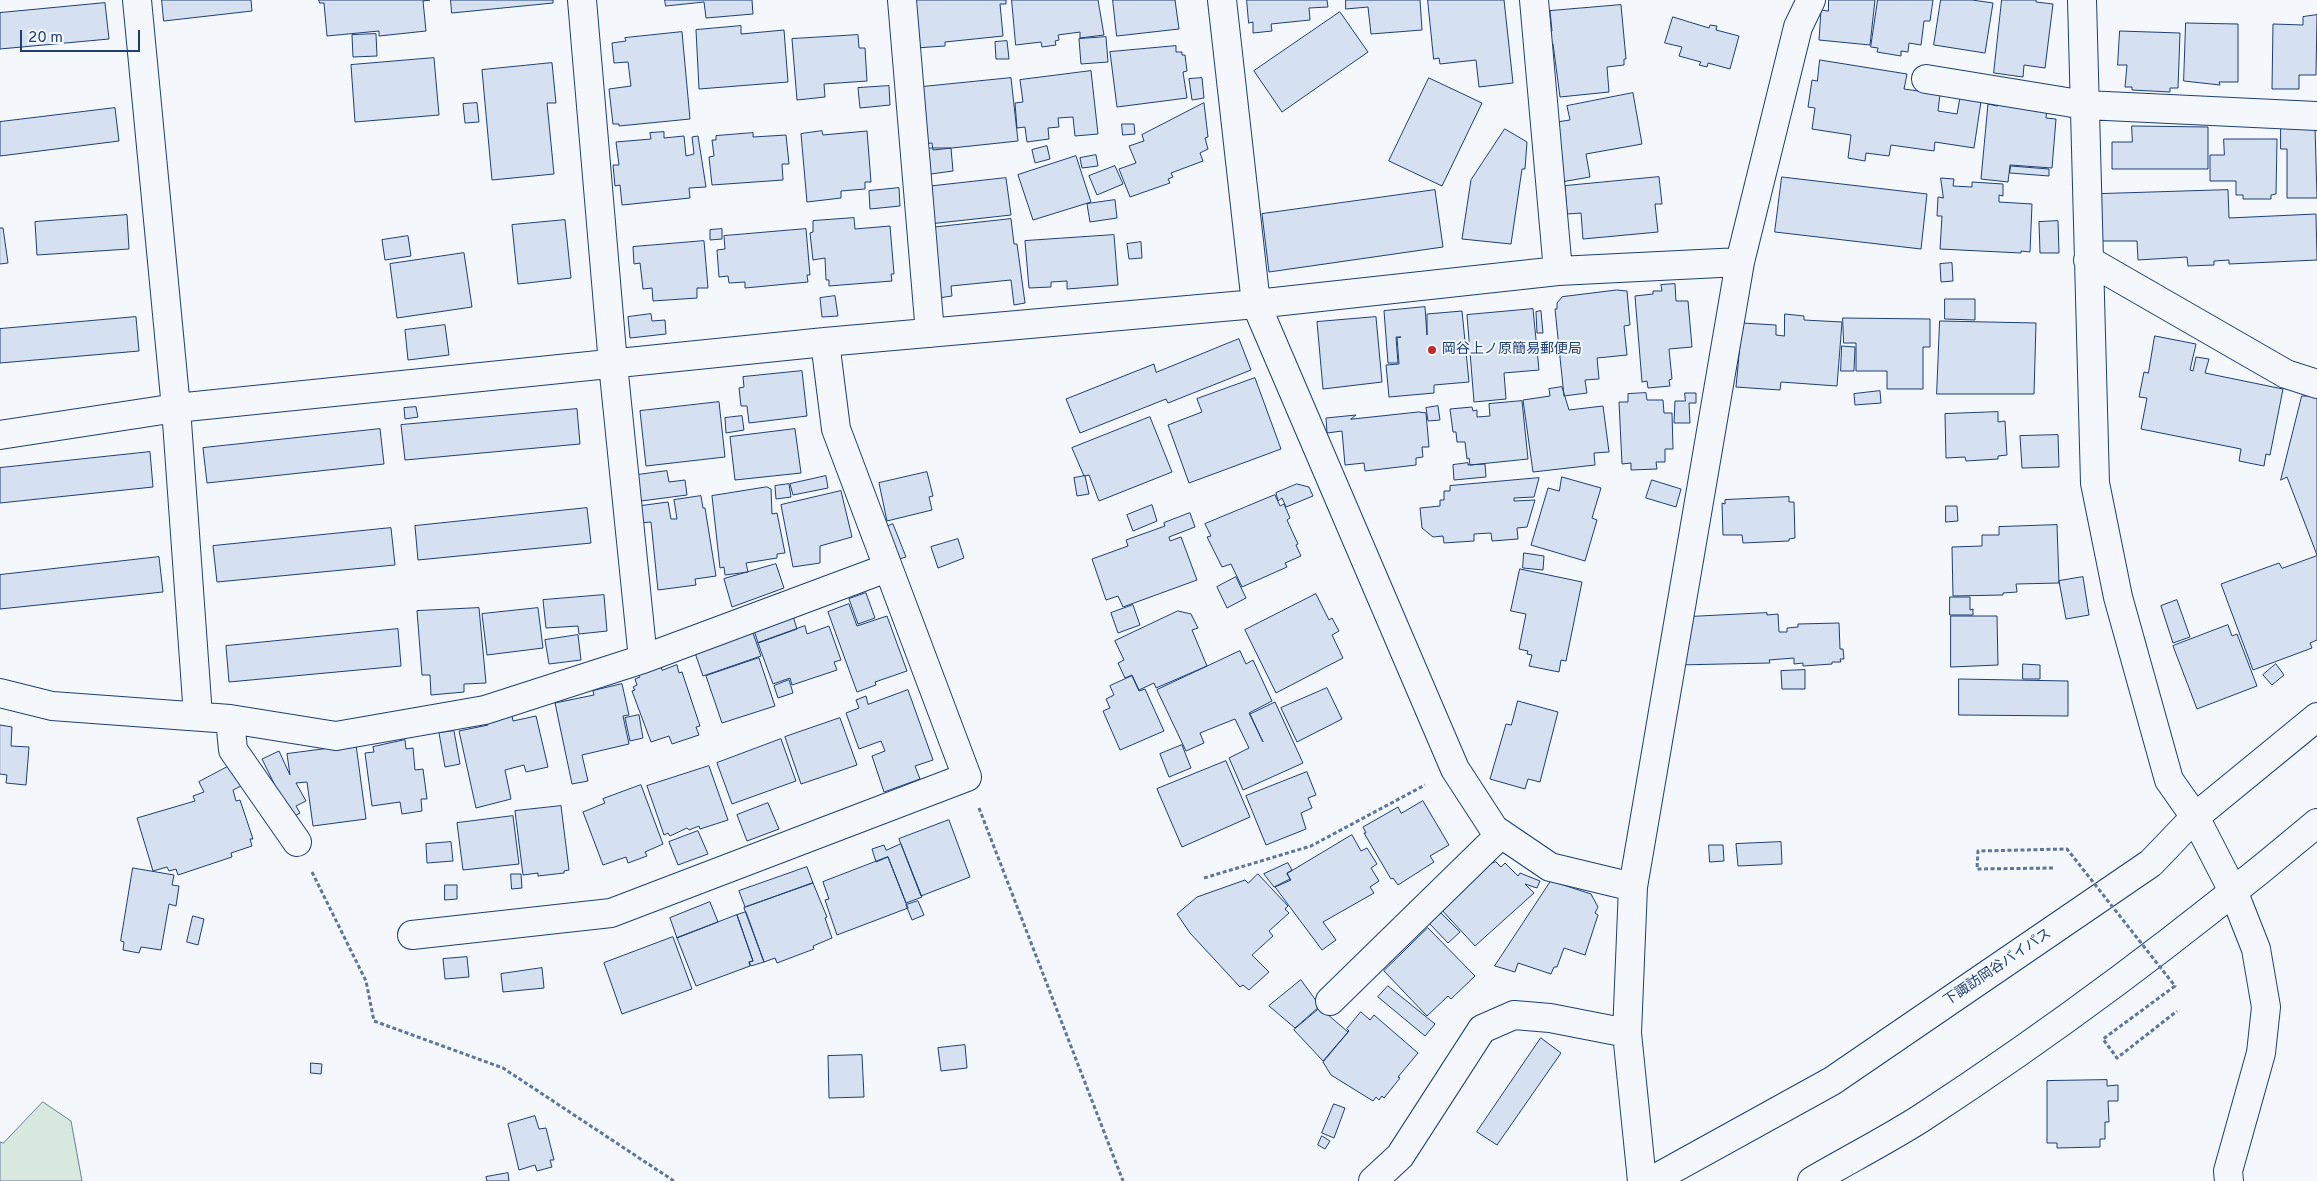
<!DOCTYPE html>
<meta charset="utf-8">
<style>
body{margin:0}
#map{position:relative;width:2317px;height:1181px;overflow:hidden;background:#f4f7fb;font-family:Overpass,sans-serif}
canvas{display:block}
.scale{position:absolute;left:20px;top:30px;width:120px;height:22px;box-sizing:border-box;border:2px solid #1d3f73;border-top:0;padding-left:6px;font-size:15px;line-height:18px;white-space:nowrap;color:#1d3f73;-webkit-text-stroke:4px #f4f7fb;paint-order:stroke}
</style>
<div id="map">
<canvas width="2317" height="1181"></canvas>
<div class="scale">20 m</div>
</div>
<script>
const context = document.querySelector('canvas').getContext('2d');
context.lineJoin = 'round';
function paint(path, color) {
  context.fillStyle = color;
  context.fill(path, 'evenodd');
}
function strokePath(path, color, width, dash) {
  context.strokeStyle = color;
  context.lineWidth = width;
  context.lineCap = dash ? 'butt' : 'round';
  context.setLineDash(dash || []);
  context.stroke(path);
}
function drawText(font, color, halo, rows, align = 'center') {
  context.font = font + ' Overpass,"Noto Sans JP",sans-serif';
  context.lineWidth = 4;
  context.setLineDash([]);
  context.textBaseline = 'middle';
  context.strokeStyle = halo;
  context.fillStyle = color;
  for (const [text, x, y, turn = 0] of rows) {
    context.save();
    context.translate(x, y);
    context.rotate((+turn || 0) * Math.PI / 180);
    context.textAlign = isNaN(turn) ? turn : align;
    if (halo) context.strokeText(text, 0, 0);
    context.fillText(text, 0, 0);
    context.restore();
  }
}
const green = new Path2D(`
 M43,1102L71,1121L82,1181H0V1142L3,1143Z`);
paint(green, '#d7e8df');
strokePath(green, '#687fa3', 1);
const building = new Path2D(`
 M162,0H251L252,11L164,21Z
 M319,0H430L423,1L426,31L379,36V31L327,36L324,3H320Z
 M451,0H553V3L452,13Z
 M665,0H752L753,14L706,18L704,2L666,6Z
 M909,0H1006V4H1000L1003,36L945,42V46L916,48Z
 M1012,0H1098L1104,35L1080,38V32L1058,35L1059,40L1055,41L1056,45L1042,47L1041,42L1016,45Z
 M1113,0H1175L1179,29L1117,36Z
 M1247,0H1327L1328,7L1309,8L1310,20L1271,24L1272,31L1253,33V22L1249,23Z
 M1346,0H1420L1422,30L1371,34L1368,7L1346,9Z
 M1428,0H1504L1513,83L1479,87L1476,60L1440,64L1439,58L1434,59Z
 M1829,0H1875L1870,45L1819,40L1821,10L1828,11Z
 M1878,0H1933L1930,21H1924L1921,45L1909,43L1908,52L1901,51V56L1877,52L1878,48L1871,47Z
 M1941,0H1972L1993,3L1985,53L1934,45Z
 M2002,0H2036V2L2053,4L2045,68L2024,65L2023,77L1994,73Z
 M105,3L109,39L0,49V13Z
 M1621,5L1626,59H1624V65L1607,67L1609,92L1560,97L1553,44L1549,45L1548,32L1552,31L1550,11Z
 M1340,12L1368,52L1282,112L1254,71Z
 M2317,15L2316,75H2299V89H2272L2273,24L2303,25V17Z
 M1673,17L1709,28L1710,25L1717,26L1716,30L1739,36L1730,69L1708,63L1707,67L1699,65L1701,62L1679,56L1682,47L1665,43Z
 M2186,23L2238,24V82H2219L2220,85L2184,81Z
 M741,26V34L784,30L788,82L699,89L696,30Z
 M2120,31L2180,33L2178,88H2170V92L2132,90V87H2125L2127,65H2118Z
 M682,32L690,119L619,126V124H613L609,89L631,86L628,62L614,63L612,43L626,41L625,38Z
 M376,34L377,56L353,57L352,35Z
 M858,35L859,48H865L867,81L824,84L825,97L797,100L792,39Z
 M1106,37L1108,62L1081,64L1079,39Z
 M1007,41L1009,59H996L995,42Z
 M1176,46V52H1182V55H1185L1187,71L1183,72L1187,98L1117,107L1110,52Z
 M434,58L439,115L355,122L351,65Z
 M1820,60L1907,74L1904,89L1940,94L1938,111L1957,114L1961,92L1982,95L1974,148L1935,142L1934,151L1891,145L1889,156L1866,153L1865,161L1848,158L1851,135L1812,129L1815,108L1808,107L1812,80L1817,81Z
 M552,63L556,103H547L554,174L492,180L482,70Z
 M1091,71L1098,134L1075,136L1073,117L1058,118L1059,127L1048,128L1049,139L1027,142L1025,127L1017,128L1015,103L1023,102L1020,80Z
 M1011,78L1018,141L933,150L932,143L921,144L922,87Z
 M1202,78L1204,98L1192,100L1189,79Z
 M1429,78L1482,103L1442,186L1389,161Z
 M889,86L890,105L860,108L858,88Z
 M1633,93L1642,144L1586,154L1590,177L1561,182L1550,123L1570,120L1567,106Z
 M477,103L479,122L465,123L463,104Z
 M1204,103L1208,137L1205,138L1208,149L1200,153L1203,161L1171,173L1173,177L1168,179L1170,183L1130,197L1119,169L1136,163L1129,146L1144,141L1142,135Z
 M1997,103L2047,108L2046,118L2056,119L2052,168L2010,165L2008,182L1981,179L1988,104L1997,106Z
 M115,108L119,141L0,156V122Z
 M1122,124H1134L1135,134L1123,135Z
 M2132,126L2208,127V169H2112V142H2132Z
 M2281,126H2315L2317,198H2287V149H2281Z
 M1505,129L1527,142L1525,169H1522L1511,244L1462,239L1471,180Z
 M822,131L823,135L867,131L871,182H865V189L841,191V198L807,202L801,134Z
 M664,132V138L684,136L686,156L694,154L692,137L698,136L706,187L689,188L690,198L622,205L620,185L615,186L613,165H619L616,142L651,139L650,133Z
 M753,133V137L786,135L789,164H782L783,180L712,185L709,157L714,156L712,140H716V136Z
 M2224,139H2277L2276,194L2271,195V199H2243V195H2236V181H2210V155H2224Z
 M1047,146L1050,159L1035,163L1032,150Z
 M931,148H951L953,171L931,174L924,167L922,149Z
 M1096,155L1098,166L1082,168L1080,158Z
 M1076,156L1091,202L1033,220L1018,175Z
 M1115,166L1123,184L1097,195L1089,176Z
 M2011,166L2049,169V176L2010,173Z
 M1659,177L1662,204H1655L1658,232L1583,239L1581,213L1567,214L1565,186Z
 M1782,177L1927,194L1921,249L1775,232Z
 M1006,178L1011,215L929,224L925,187Z
 M1941,178L1954,179L1953,186L1972,187V182L2003,184V196L1999,195V202L2032,204L2030,252L2021,251V253L1940,249L1942,216H1937L1938,197L1943,198Z
 M899,188L900,206L870,209L869,191Z
 M1435,190L1443,247L1269,272L1262,214Z
 M2228,190L2229,218L2316,214L2317,260L2229,264V260L2214,261V265L2188,266L2187,257L2138,260L2137,241H2102L2101,194Z
 M1115,200L1117,218L1090,222L1087,204Z
 M127,215L129,249L37,255L35,222Z
 M854,218L855,229L890,226L894,274H891L892,281L829,286V280H826L825,258L813,260L810,233L813,232V221Z
 M1011,219L1014,244H1017L1025,303L1014,305L1011,280L951,286L952,296L938,298L929,228Z
 M565,220L571,278L518,284L512,225Z
 M2058,221L2059,253H2040L2039,222Z
 M0,228H3L8,263L0,264Z
 M722,229V239L710,240V230Z
 M806,229L810,275H807L808,282L745,288V282L729,283L728,276L719,277L717,250L725,249L724,236Z
 M1114,235L1118,285L1067,289V281L1051,282V287L1029,288L1025,241Z
 M408,236L411,256L385,260L382,240Z
 M704,241L708,288H697V298L653,301L652,288L643,289L640,263L634,264L633,247Z
 M1141,242L1142,258L1129,259L1127,244Z
 M464,253L472,307L397,318L390,264Z
 M1952,263L1953,281L1941,282L1940,264Z
 M1675,284L1676,301H1688L1692,347L1669,349L1672,379L1669,380L1670,386L1648,388L1647,381L1642,382L1635,296L1653,294V291H1662L1661,285Z
 M1617,290L1627,291L1630,325L1624,326L1627,355L1597,358L1599,379L1585,380L1587,393L1564,396L1555,309H1557V303L1562,297Z
 M835,296L838,316L822,317L820,298Z
 M1945,299H1975V320L1945,319Z
 M1425,307L1427,335V314L1462,311L1469,382L1434,385V393L1389,397L1386,365L1399,364L1397,338L1401,337H1396L1398,363H1388L1384,311Z
 M1533,309L1539,370L1504,373L1506,399L1474,402L1467,315Z
 M1541,311L1543,333H1537L1536,312Z
 M651,314L652,321L665,320L666,334L630,338L628,317Z
 M1785,314L1804,316V320L1842,322L1837,386L1781,382L1780,390L1736,387L1742,323L1776,325V335L1784,336Z
 M136,317L139,351L0,363V329Z
 M1376,317L1382,382L1323,389L1317,322Z
 M1843,318L1930,319V347H1923V389H1887V371H1856V343H1844Z
 M1940,321L2036,323L2034,394H1937Z
 M445,325L449,355L408,360L405,330Z
 M2155,336L2196,344L2190,370L2193,371L2196,357L2209,359L2205,373L2283,389L2270,455L2266,454L2264,466L2239,461L2241,449L2141,429L2147,398L2139,397L2144,372L2148,373Z
 M1239,339L1251,370L1168,403L1166,399L1080,433L1066,399L1154,364L1156,372Z
 M1842,346L1855,347L1854,371H1841Z
 M802,371L807,416L749,423L747,406H741L739,388L744,387L743,377Z
 M1255,378L1281,449L1189,483L1168,425L1202,412L1197,399Z
 M1562,387L1569,410L1603,406L1609,452L1594,453L1595,465L1533,472L1523,400L1550,396L1549,389Z
 M1880,391L1881,403L1855,405L1854,394Z
 M1646,393L1647,400H1663L1664,413H1672L1673,449H1665V462H1656L1657,469L1631,470V463L1622,464L1619,402H1628V394Z
 M1685,393H1696V403H1689L1690,423H1674L1675,401H1685Z
 M2302,396H2317V555L2287,477L2281,480Z
 M1522,401L1528,459L1470,465L1469,458L1467,459L1465,442H1457L1456,432H1453L1450,409L1472,407L1473,411L1477,410V417L1490,416L1489,404Z
 M719,402L725,457L646,466L640,411Z
 M1438,406L1440,420L1428,421L1426,408Z
 M416,407L418,417L405,419L404,408Z
 M577,409L580,444L405,460L401,425Z
 M1419,412L1426,413L1429,447H1422L1423,457L1416,458V465L1365,471L1364,463L1345,465L1342,431L1327,433L1326,418L1356,415L1351,419Z
 M1998,412V422L2005,421L2007,455L1998,456V459L1966,461L1965,457L1946,458L1945,414Z
 M742,416L744,430L726,433L725,418Z
 M1150,417L1172,472L1099,501L1089,475L1084,476L1072,448Z
 M380,429L384,464L207,483L203,448Z
 M795,429L801,473L735,480L730,437Z
 M2058,435L2059,467L2022,468L2020,436Z
 M150,452L153,487L0,503V468Z
 M1468,463V465L1485,464L1486,477L1454,480L1453,465Z
 M667,471L669,482L685,480L687,495L641,501L637,475Z
 M927,472L933,496L929,497L932,510L887,521L879,483Z
 M826,476L828,488L793,495L790,484Z
 M1085,476L1089,494L1077,496L1074,478Z
 M1562,477L1601,488L1592,518L1597,520L1585,561L1531,545L1548,488L1559,491Z
 M1539,478L1534,497L1514,498V501L1535,500L1527,527L1517,528L1518,539L1492,541L1491,533L1474,534V541L1444,543L1443,536L1433,537L1422,528L1420,508L1440,506V500H1444V491H1450V486Z
 M1652,480L1681,489L1676,507L1646,498Z
 M789,484L791,497L776,499L775,486Z
 M1297,484L1309,487L1313,496L1286,507L1282,498L1278,501L1276,493Z
 M767,487L771,489L772,514L777,513L785,553L777,554V558L746,563L748,572L725,575L724,567L720,568L712,496Z
 M841,491L852,537L820,546V563L793,567L781,505Z
 M1275,495L1280,506L1284,504L1290,518L1287,520L1298,544L1296,545L1301,556L1285,563L1287,567L1242,587L1231,564L1222,567L1207,537L1211,536L1205,524Z
 M701,496L703,508H705L716,576L695,579L696,585L658,590L651,522L640,523L638,506L668,502L671,519H677L674,500Z
 M1789,497V502H1794L1795,538L1789,539V541L1743,543L1742,535H1723L1722,503L1725,504V500Z
 M1152,505L1157,521L1133,531L1127,515Z
 M1946,506H1957L1958,521L1946,522Z
 M587,508L591,543L418,560L415,526Z
 M1190,513L1195,527L1169,537L1170,541L1181,537L1197,580L1123,607L1118,596L1106,600L1092,559L1128,546L1126,540L1165,526L1164,523Z
 M893,524L906,557L899,559L886,527Z
 M2057,525L2059,583L2016,584L2017,592L2003,593V595L1953,596L1952,547L1982,546V535H1999V527Z
 M391,528L395,565L217,582L213,546Z
 M958,539L964,558L938,568L931,547Z
 M1524,553L1544,556L1543,570L1523,568Z
 M2317,556V640L2310,643L2312,648L2253,670L2221,584L2279,563L2282,568Z
 M159,557L163,592L0,609V575Z
 M776,564L784,588L732,607L724,579Z
 M1520,569L1582,582L1566,661L1561,660L1559,672L1529,666L1532,655L1527,654L1528,651L1519,649L1526,614L1511,611Z
 M1236,577L1246,598L1227,608L1217,587Z
 M2083,577L2089,615L2066,619L2059,581Z
 M866,593L875,618L858,624L849,599Z
 M1316,594L1329,620L1332,618L1339,631L1332,635L1343,658L1276,693L1245,630Z
 M604,595L607,631L579,634L578,626L546,628L543,600Z
 M1950,597H1970V610L1973,609V615H1950Z
 M2177,600L2190,637L2173,643L2161,606Z
 M849,604L857,626L887,616L907,671L875,682L876,685L857,692L828,612Z
 M1133,605L1140,625L1118,633L1111,613Z
 M479,608L486,683L464,684V692L431,695L430,675H422L417,611Z
 M538,608L543,648L487,655L482,614Z
 M1178,611L1191,614L1198,628L1192,630L1207,666L1156,688L1154,683L1139,690L1132,675L1125,678L1118,663L1124,660L1115,641Z
 M1767,613V615L1778,614L1779,632H1787V628L1798,627V624L1839,623L1840,649H1843L1844,659H1840L1841,662H1832V664L1803,666V663L1794,664V658L1769,660L1770,663L1677,665L1688,617Z
 M793,616L797,629L758,643L754,630Z
 M1951,616H1997L1998,665L1951,667Z
 M2228,625L2232,636L2237,634L2257,686L2197,709L2173,646Z
 M805,626L807,634L829,626L841,660L834,662L837,670L792,685L790,678L773,684L758,643Z
 M398,629L401,666L229,682L226,646Z
 M752,630L761,656L703,676L694,650Z
 M578,635L581,660L549,664L545,640Z
 M1240,651L1246,664L1253,660L1272,701L1249,713L1263,742L1250,714L1275,702L1303,763L1243,790L1229,758L1249,748L1235,719L1200,733L1204,743L1186,751L1157,690Z
 M759,658L775,706L722,723L706,676Z
 M2023,664L2040,665V679H2023Z
 M2276,664L2284,675L2272,685L2263,675Z
 M677,665L679,673L682,672L700,726L696,727L699,735L672,744L669,736L651,742L632,691L635,690L633,687L637,685L635,679L640,677L638,674L661,667L662,670Z
 M1805,670V689H1782L1781,671Z
 M1132,676L1139,691L1145,689L1164,731L1120,750L1103,711L1110,708L1106,699L1114,695L1110,686Z
 M1959,679L2068,681V716L1959,715Z
 M789,680L793,693L778,698L774,686Z
 M622,684L629,715L623,716L629,744L582,755L588,781L572,784L555,703L594,695L593,691Z
 M1327,688L1342,719L1297,742L1281,708Z
 M908,690L933,760L915,766L920,779L884,792L872,756L885,751L881,741L859,749L846,713L859,708L856,700L866,696L868,704Z
 M1518,701L1558,712L1540,782L1528,779L1525,789L1490,779L1506,724L1511,725Z
 M639,715L643,738L630,741L625,718Z
 M512,716L513,721L536,716L548,767L526,772L524,765L505,770L511,799L476,808L459,731L488,725L487,721Z
 M840,718L857,765L801,784L785,737Z
 M0,725L12,727L11,746L29,747L26,785L6,783L7,775L0,774Z
 M454,731L460,764L445,767L439,733Z
 M781,739L796,781L732,804L717,763Z
 M405,740L406,749L413,748L415,770L423,769L427,799H421L422,811L402,814L400,802L372,806L365,753L374,752L373,747Z
 M356,745L366,819L313,826L307,782L296,783L306,801L296,806L300,813L291,818L262,759L279,751L290,775L287,754Z
 M1182,745L1191,768L1169,777L1160,754Z
 M1226,761L1250,817L1182,847L1157,789Z
 M233,764L245,784L233,790L236,801L240,800L253,839H250L252,846L231,853L232,857L178,875L176,869L169,871L167,867L153,871L137,818L195,801L193,796L204,792L199,782Z
 M709,766L728,820L700,829L699,826L689,830L687,828L670,836L668,833L664,835L647,786Z
 M1307,772L1316,795L1308,798L1312,808L1301,813L1306,829L1266,845L1246,796Z
 M641,785L663,844L645,852L647,856L628,863L626,857L603,865L583,812L605,803L603,799Z
 M1423,801L1449,845L1430,856L1434,862L1398,885L1393,878L1391,879L1364,833H1366L1363,827L1398,807L1401,813Z
 M768,803L779,829L747,841L737,815Z
 M561,806L569,870L564,871V873L538,876V873L523,875L515,811Z
 M513,816L519,864L463,870L457,823Z
 M949,820L970,877L921,896L899,839Z
 M698,831L708,854L678,865L669,842Z
 M1352,835L1361,851L1367,848L1377,864L1371,868L1379,881L1370,887L1374,893L1323,922L1336,940L1322,950L1275,887L1291,880L1287,874Z
 M451,842L453,861L427,863L426,844Z
 M1781,842L1782,864L1738,866L1736,844Z
 M901,844L922,897L906,903L888,857L876,862L872,849L884,845L886,850Z
 M1709,845H1723L1724,861L1710,862Z
 M888,857L908,908L837,935L825,900L829,899L823,882Z
 M1496,862L1501,867L1505,863L1518,876L1520,873L1540,881L1537,888L1525,884L1534,893L1475,946L1440,908L1489,864Z
 M1288,863L1292,870L1287,873L1290,879L1274,887L1264,874Z
 M807,867L813,883L745,907L739,891Z
 M133,868L174,875L172,885L179,886L176,906L169,904L161,950L141,947L139,953L123,950L124,942L121,941Z
 M511,874H521L522,888L512,889Z
 M1258,874L1288,906L1285,909L1289,913L1269,931L1273,936L1252,955L1269,972L1249,990L1243,985L1240,987L1190,933L1177,914L1197,897L1245,880L1248,883Z
 M1551,881L1591,894L1598,907L1595,913L1598,915L1585,955L1564,948L1557,967H1554L1551,974L1518,963L1515,972L1495,966Z
 M813,883L827,917L825,918L832,938L813,946L814,949L777,963L775,958L764,962L744,908Z
 M445,885H457V899L445,900Z
 M918,901L924,915L912,920L906,905Z
 M710,902L718,922L677,938L670,918Z
 M1439,911L1460,932L1448,943L1428,922Z
 M746,912L764,962L751,966L749,962L753,961L737,915Z
 M737,915L753,961L749,962L750,966L696,986L677,938Z
 M193,916L204,919L198,945L187,942Z
 M1428,928L1475,976L1451,999L1448,996L1427,1016L1384,971Z
 M673,937L692,989L622,1014L604,963Z
 M467,957L469,977L445,979L443,959Z
 M542,968L544,988L503,992L501,974Z
 M1301,980L1320,1006L1295,1028L1269,1006Z
 M1388,986L1435,1024L1425,1036L1378,997Z
 M1320,1008L1348,1032L1323,1061L1294,1030Z
 M1361,1012L1370,1020L1374,1015L1418,1053L1398,1077L1400,1078L1384,1098L1382,1096L1379,1100L1376,1097L1373,1101L1331,1075L1323,1062L1349,1031L1347,1029Z
 M1541,1038L1561,1053L1497,1145L1477,1132Z
 M965,1045L967,1068L941,1071L938,1048Z
 M862,1055L864,1097L829,1098L828,1056Z
 M311,1063L322,1064L321,1074L311,1073Z
 M2107,1080V1086L2118,1085V1101H2108L2109,1122H2105V1139H2100V1147L2057,1148V1143H2047V1081Z
 M1334,1104L1345,1108L1334,1138L1322,1133Z
 M535,1116L539,1129L546,1128L554,1160H550L552,1167L537,1171L535,1165L519,1170L508,1124Z
 M1322,1136L1330,1141L1325,1149L1318,1145Z
 M508,1173L509,1181H487L486,1177Z`);
paint(building, '#d5e0f0');
strokePath(building, '#1d3f73', 1);
const street = new Path2D(`
 M137,0L176,408L198,716
 M582,0L613,364L643,659
 M902,0L930,333
 M1222,0L1256,304L1455,769L1494,829L1550,867L1633,887
 M1534,0L1558,271
 M2082,0L2095,483L2118,597L2169,780L2195,817L2234,893L2256,949L2266,1007L2261,1053L2228,1171L2229,1181
 M1926,79L2085,105L2317,116
 M2088,260L2286,374L2317,384
 M0,435L176,408L825,342L1256,304L1558,271L1740,262
 M0,693L52,706L230,719L336,736L485,710L643,659L887,568
 M230,719L233,750L297,842
 M412,935L611,913L967,777L836,429L825,342
 M1330,1001L1501,834
 M1373,1181L1400,1156L1482,1029L1514,1015L1550,1018L1627,1033
 M1642,1181L1627,1033L1633,887L1740,262L1798,27L1811,0`);
const highway = new Path2D(`
 M1651,1181L1832,1081L2151,863L2195,817L2317,717
 M1812,1181C1848,1160 1885,1141 1920,1119C2058,1029 2191,929 2317,823`);
strokePath(street, '#1d3f73', 30);
strokePath(highway, '#1d3f73', 30);
strokePath(new Path2D(`
 M979,808L1123,1181
 M312,872L366,981L374,1021L503,1068L674,1181
 M1204,878L1311,846L1425,785`), '#5e769c', 3, [4, 2.5]);
strokePath(street, '#f4f7fb', 28);
strokePath(highway, '#f4f7fb', 28);
strokePath(new Path2D(`
 M2053,868L1977,869L1978,851L2067,849L2175,986L2103,1039L2117,1058L2177,1011`), '#5e769c', 3, [4, 2.5]);
for (const [x, y, r, color] of [
 [1432,350,5,"#c62828"]
]) {
  const dot = new Path2D();
  dot.arc(x, y, r, 0, 2 * Math.PI);
  context.fillStyle = color;
  context.fill(dot);
  strokePath(dot, '#f4f7fb', 2);
}
drawText('14px', '#1d3f73', '#f4f7fb', [
 ["岡谷上ノ原簡易郵便局",1442,350]
], 'left');
drawText('14px', '#1d3f73', '#f4f7fb', [
 ["下諏訪岡谷バイパス",1998,968,-34]
]);
</script>
